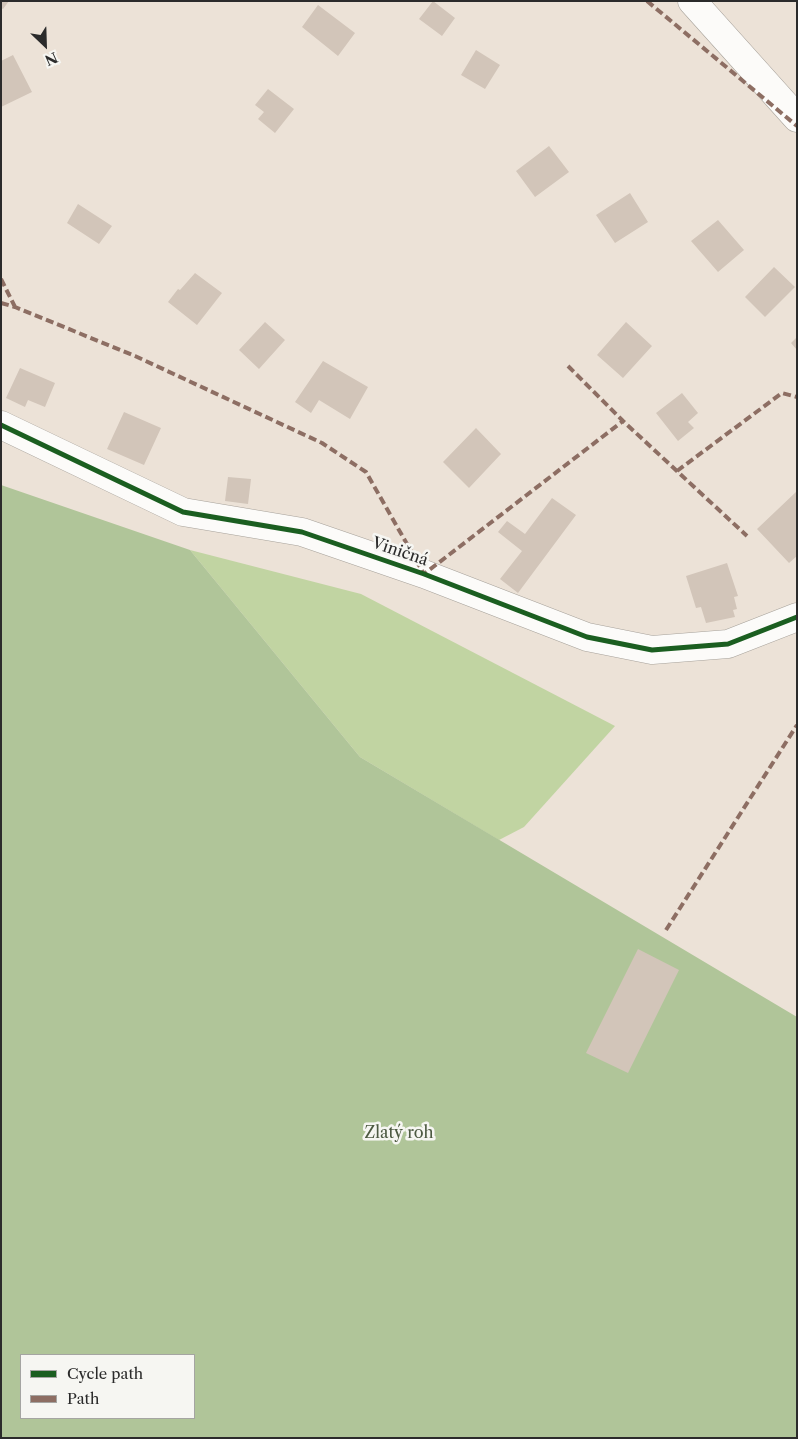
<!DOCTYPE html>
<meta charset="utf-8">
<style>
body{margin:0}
#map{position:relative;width:798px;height:1439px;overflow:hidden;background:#ece2d7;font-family:"Libre Caslon Text",serif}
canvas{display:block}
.frame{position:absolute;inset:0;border:2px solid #2b2b2b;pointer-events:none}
.legend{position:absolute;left:20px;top:1354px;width:175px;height:65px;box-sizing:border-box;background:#f6f6f2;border:1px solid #a5a5a2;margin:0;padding:6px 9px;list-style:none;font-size:15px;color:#2b2b2b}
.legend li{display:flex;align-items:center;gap:10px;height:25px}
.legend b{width:25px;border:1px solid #a5a5a2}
.north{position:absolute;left:20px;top:20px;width:50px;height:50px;-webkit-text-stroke:4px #f6f6f2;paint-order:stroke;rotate:156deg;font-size:14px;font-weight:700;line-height:20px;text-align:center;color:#2b2b2b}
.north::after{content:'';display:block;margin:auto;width:18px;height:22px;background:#2b2b2b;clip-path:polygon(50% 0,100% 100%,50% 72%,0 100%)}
</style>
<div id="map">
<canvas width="798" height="1439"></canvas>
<div class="frame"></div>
<ul class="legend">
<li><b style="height:6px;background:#1b5e20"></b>Cycle path</li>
<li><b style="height:6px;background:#8d6e63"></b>Path</li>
</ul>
<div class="north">N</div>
</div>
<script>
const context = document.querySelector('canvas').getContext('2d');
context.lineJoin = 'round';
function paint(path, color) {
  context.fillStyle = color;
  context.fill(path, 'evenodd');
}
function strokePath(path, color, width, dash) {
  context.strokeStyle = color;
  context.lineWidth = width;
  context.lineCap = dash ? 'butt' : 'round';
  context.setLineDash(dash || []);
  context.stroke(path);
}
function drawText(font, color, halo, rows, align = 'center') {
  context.font = font + ' "Libre Caslon Text",serif';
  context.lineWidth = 5;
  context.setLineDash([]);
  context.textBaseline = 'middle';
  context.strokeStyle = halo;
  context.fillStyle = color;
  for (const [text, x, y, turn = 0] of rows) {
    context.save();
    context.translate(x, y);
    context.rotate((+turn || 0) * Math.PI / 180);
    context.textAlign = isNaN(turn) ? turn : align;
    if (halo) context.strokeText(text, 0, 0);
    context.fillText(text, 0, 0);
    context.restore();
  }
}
paint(new Path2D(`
 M190,550L361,594L615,726L524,827L499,840L360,757Z`), '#c1d4a2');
paint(new Path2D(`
 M1,485L190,550L360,757L797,1017V1438H1ZM21,1355H194V1418H21Z`), '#b0c599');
paint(new Path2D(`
 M1,1H9L3,9L1,8Z
 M433,1L455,18L442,36L419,19Z
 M318,5L355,33L338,56L302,27Z
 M476,50L500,65L485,89L461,75Z
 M13,55L32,92L1,107V61Z
 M268,89L294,109L275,133L258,119L264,112L255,105Z
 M549,146L569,172L535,197L516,171Z
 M630,193L648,222L615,243L596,215Z
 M78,204L112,226L99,244L67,223Z
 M718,220L744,250L718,272L691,241Z
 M774,267L795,287L765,317L745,297Z
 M195,273L222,293L197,325L168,302L178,289L180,290Z
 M265,322L285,340L259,369L239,350Z
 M626,322L652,346L623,378L597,355Z
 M797,337V350L791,343Z
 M323,361L368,387L350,419L319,400L311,413L295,402Z
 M20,368L55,383L45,407L28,400L25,407L6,398Z
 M682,393L698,413L688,422L694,428L678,441L656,413Z
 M124,412L161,428L144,465L107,449Z
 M476,428L501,454L469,488L443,462Z
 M228,477L251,479L248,504L225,501Z
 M797,491V556L789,563L757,529Z
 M552,498L576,515L518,593L500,579L522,551L498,532L507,521L525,534Z
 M727,563L738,596L734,597L737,609L733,610L735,617L706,623L701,607L696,608L686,576Z
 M638,949L679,970L628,1073L586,1053Z`), '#d2c5b9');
const minor = new Path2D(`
 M692,1L797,118
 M1,425L183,512L302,532L424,574L587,637L652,650L728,644L797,617`);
strokePath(minor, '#a6a19a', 29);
strokePath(minor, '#fcfbf9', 28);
strokePath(new Path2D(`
 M647,1L797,126
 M1,279L15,307
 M1,303L15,307L135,356L322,443L366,472L424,574L623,421
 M568,366L623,421L747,536
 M677,471L782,393L797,397
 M666,930L797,725`), '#8d6e63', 4, [8, 4]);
strokePath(new Path2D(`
 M1,425L183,512L302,532L424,574L587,637L652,650L728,644L797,617`), '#1b5e20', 5);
drawText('16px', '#2b2b2b', '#f6f6f2', [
 ["Viničná",400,552,19]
]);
drawText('16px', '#4d5a42', '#f6f6f2', [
 ["Zlatý roh",399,1133]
]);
</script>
